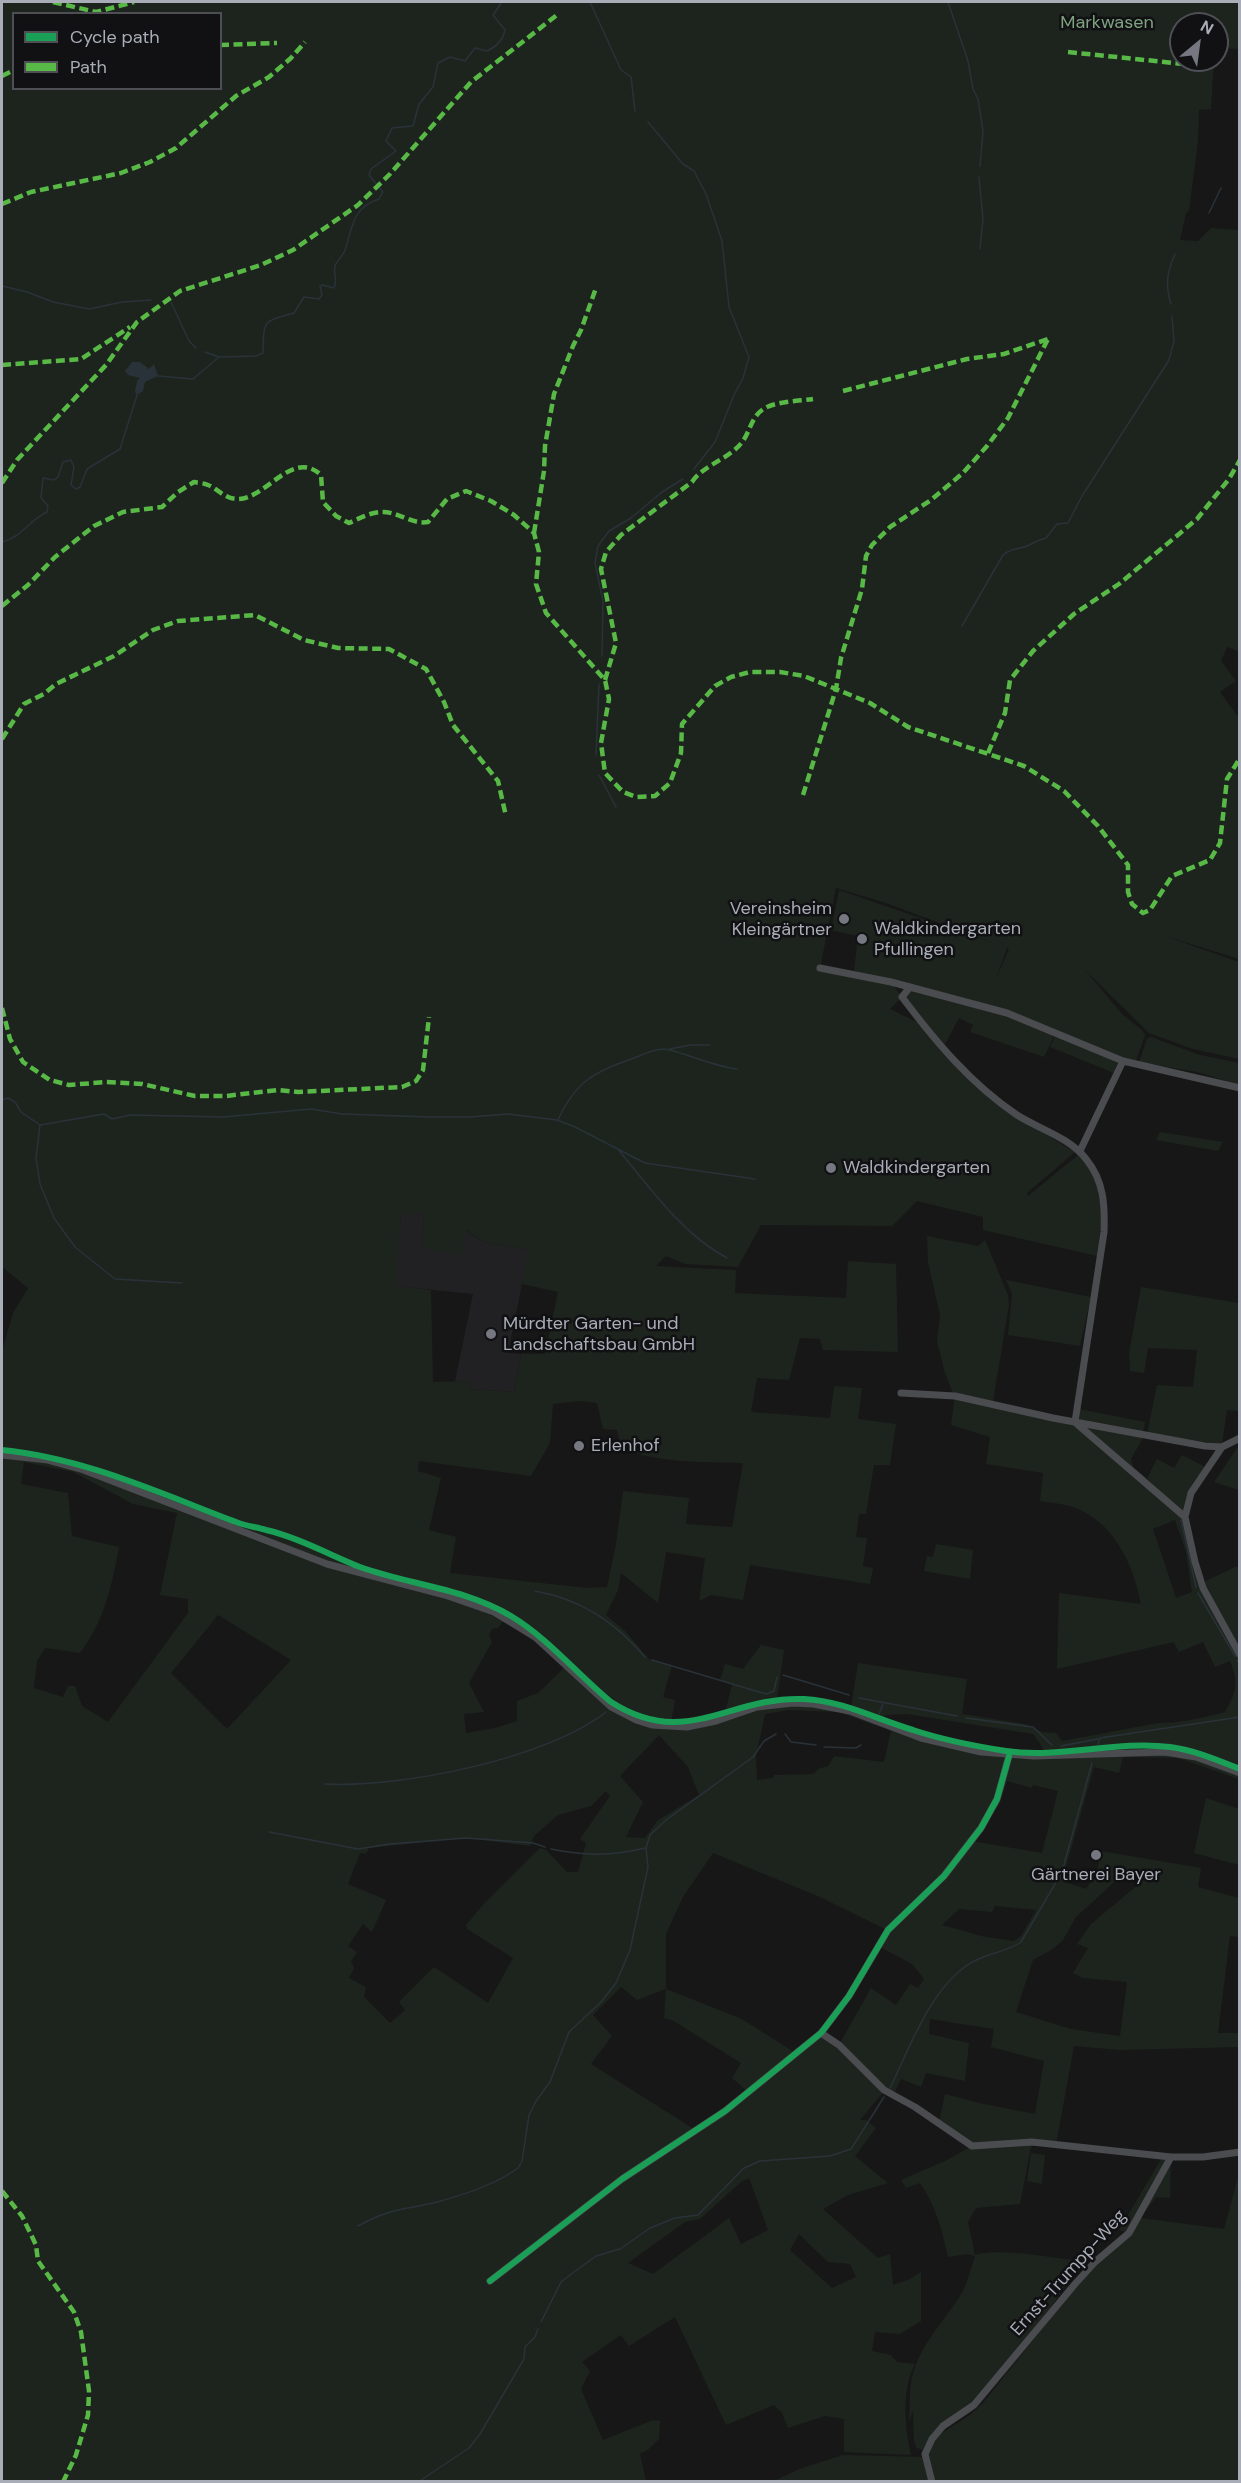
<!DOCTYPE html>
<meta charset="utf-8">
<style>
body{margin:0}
#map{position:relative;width:1241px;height:2483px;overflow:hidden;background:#171717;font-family:"DM Sans",sans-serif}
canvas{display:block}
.frame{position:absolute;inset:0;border:3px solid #a8adb8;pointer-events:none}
.legend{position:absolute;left:12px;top:12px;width:210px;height:78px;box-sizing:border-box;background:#111113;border:2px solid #4d4f55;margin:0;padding:8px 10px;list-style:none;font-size:18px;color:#a8adb8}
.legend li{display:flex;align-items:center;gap:12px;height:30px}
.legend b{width:30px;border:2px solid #4d4f55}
.north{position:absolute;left:1169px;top:12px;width:60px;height:60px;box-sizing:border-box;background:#111113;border:2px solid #4d4f55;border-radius:50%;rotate:29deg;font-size:16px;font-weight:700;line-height:24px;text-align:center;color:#a8adb8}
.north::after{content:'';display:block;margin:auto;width:21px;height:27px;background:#757880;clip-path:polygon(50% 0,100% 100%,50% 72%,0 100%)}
</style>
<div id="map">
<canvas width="1241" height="2483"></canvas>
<div class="frame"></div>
<ul class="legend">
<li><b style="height:8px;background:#1a9f57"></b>Cycle path</li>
<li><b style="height:8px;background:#58b947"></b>Path</li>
</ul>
<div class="north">N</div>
</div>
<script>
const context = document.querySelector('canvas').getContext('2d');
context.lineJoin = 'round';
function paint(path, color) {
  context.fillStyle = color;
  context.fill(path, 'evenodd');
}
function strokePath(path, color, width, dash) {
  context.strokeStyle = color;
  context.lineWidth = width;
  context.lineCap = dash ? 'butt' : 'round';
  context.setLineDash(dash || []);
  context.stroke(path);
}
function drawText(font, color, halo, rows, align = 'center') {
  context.font = font + ' "DM Sans",sans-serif';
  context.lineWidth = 5;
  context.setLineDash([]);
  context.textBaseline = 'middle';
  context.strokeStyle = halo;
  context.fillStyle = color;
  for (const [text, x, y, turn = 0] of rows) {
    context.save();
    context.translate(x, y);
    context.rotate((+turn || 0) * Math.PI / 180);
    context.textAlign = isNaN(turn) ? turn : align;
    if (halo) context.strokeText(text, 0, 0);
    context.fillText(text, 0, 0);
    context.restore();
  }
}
paint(new Path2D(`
 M424,1212L422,1248L465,1230L484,1242L529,1250L508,1353L521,1354L514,1392L471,1389L468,1381H455L473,1294L394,1286L401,1215Z`), '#212123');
paint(new Path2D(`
 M2,2H1239V49L1217,48V24H1181V60H1214L1211,109L1199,110L1198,141L1189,211L1186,213L1180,240L1198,241L1211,228L1239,230L1240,652L1227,647L1221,661L1236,681L1220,692L1239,718V959L1165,936L1239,962V1059L1193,1049L1149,1033L1085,970L1122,1014L1143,1031L1145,1035L1136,1061L1123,1059L1020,1015L854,971L858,936L831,930L839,890L1007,948L996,979L1009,949L886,903L836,888L820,968L891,982L902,997L890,1009L919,1023L942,1050L1016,1116L1075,1152L1027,1193L1028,1196L1078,1155C1106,1182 1103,1221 1097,1256L983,1230V1217L917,1201L892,1226L761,1225L738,1267L685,1264L666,1256L656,1266L736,1270L735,1293L846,1298L848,1261L896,1264L898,1352L823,1350L820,1339L800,1338L789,1380L757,1378L751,1412L830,1418L834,1386L862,1388L858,1419L896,1424L890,1465H874L866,1514H859L856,1537L867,1538L863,1566L873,1568L870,1584L750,1565L743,1600L711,1595L699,1601L705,1558L666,1552L658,1603L621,1573L618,1590L606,1615L625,1631L649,1659L672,1665L663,1697L675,1700L671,1723L695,1722L725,1713L732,1685L720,1680L725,1664L743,1669L761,1645L784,1650L777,1700L803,1699L851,1707L858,1663L967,1679L962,1714L1025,1724L1042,1732L1056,1733L1062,1741L1158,1723C1181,1723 1203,1718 1225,1712C1237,1691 1239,1683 1230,1661L1215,1667L1203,1642L1179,1652L1174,1642L1057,1669L1059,1593L1141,1604C1134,1567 1116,1526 1080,1510C1068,1504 1053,1503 1040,1501L1043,1473L986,1464L990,1437L951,1425L955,1396L1144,1436L1131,1459L1135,1473L1145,1482L1157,1459L1174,1468L1182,1455L1207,1468L1198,1480L1185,1517L1202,1583L1237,1566L1239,1572V1779L1178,1758L1123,1757L1119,1773L1094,1767L1062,1881L1086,1889L1097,1872L1101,1851L1201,1868L1198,1887L1239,1898V1937L1230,1936L1218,2033H1239V2047L1119,2050L1074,2046L1056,2145L1032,2142L1020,2204L976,2208L968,2222L975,2255C997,2247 1055,2258 1079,2261L1082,2263L1050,2308L973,2404L939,2426L922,2450L917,2448L914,2441L913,2411L909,2421C910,2409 909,2396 911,2384C915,2351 941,2325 958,2299C967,2286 970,2271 975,2256L966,2254L948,2257C942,2230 936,2206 920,2183L906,2188L901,2180L947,2160L972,2146L939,2122L945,2094L979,2103L1035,2114L1044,2061L991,2047L994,2029L930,2019L929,2034L969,2043L965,2081L926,2073L921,2087L901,2079L893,2096L884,2091L860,2120H866L876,2128L855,2156L888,2183L848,2195L823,2209L878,2258L890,2254L893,2285L910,2279L921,2272V2321L900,2334L875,2332L872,2351L891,2355L897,2362L915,2364C901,2390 905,2428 911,2455L844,2452V2419L825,2416L788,2428L782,2413L774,2405L726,2425L675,2317L629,2346L621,2335L582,2362L590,2371L581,2389L603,2440L653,2420L660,2421L659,2439L649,2449L640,2454L646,2481H2V1351L13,1313L28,1288L2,1267ZM14,14H220V88H14ZM424,1212L422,1248L461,1255L466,1230L484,1242L528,1250L522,1284L558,1292L545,1354H521L514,1392L471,1389L468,1381L433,1382L431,1290L395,1286L401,1216ZM580,1401L597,1403L603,1429L617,1430L622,1449C662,1463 701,1462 743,1463L732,1527L686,1524L689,1498L623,1491L616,1544L607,1587L587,1588L450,1573L456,1537L429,1530L441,1478L418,1471L419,1461L531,1476L550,1443L553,1404ZM24,1462L73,1472L133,1504L177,1513L160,1595L188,1599V1613L108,1722L82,1706L75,1686H68L63,1697L34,1688L37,1661L45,1648L80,1653C104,1622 112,1585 119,1547L72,1536L68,1493L21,1484ZM1175,1520L1186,1552L1192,1592L1176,1598L1153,1529ZM218,1615L291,1660L227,1729L171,1673ZM503,1621C526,1634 546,1649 564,1668L538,1693L517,1701V1721L495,1728L466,1733L464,1714L484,1712L469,1683L492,1642L489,1635L492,1629L498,1628ZM788,1710L838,1712L891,1731L884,1762L834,1756L828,1766L818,1769L814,1774L774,1775L773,1778L757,1780L756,1756L765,1714ZM907,1714L1033,1734L1045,1751C996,1755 926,1740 882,1718L886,1715ZM659,1735L688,1767L699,1795L658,1820L645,1838L626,1837L643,1802L620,1776ZM1007,1781L1032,1788L1033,1785L1058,1791L1042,1853L972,1841L987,1816L999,1805ZM606,1791L610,1796L580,1839L586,1843L578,1872H567L546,1850L540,1848L483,1905L466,1925L467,1929L513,1958L488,2003L434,1967L399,2002L405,2010L390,2023L364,1997L366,1987L349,1978L354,1968L351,1961L357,1952L348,1946L363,1924L372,1932L386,1900L348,1884L360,1853L366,1854L369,1848L466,1838L530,1846L534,1836L558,1815L591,1806ZM713,1853L820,1897L887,1930L878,1946L912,1964L924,1979L918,1988L910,1984L896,2005L871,1988L839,2045L821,2033L797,2054L742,2019L666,1989V1934L683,1897ZM1123,1874L1145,1879L1091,1924L1077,1944L1088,1948L1073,1973L1083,1978L1127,1982L1120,2036L1071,2029L1016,2012L1033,1960L1053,1949L1063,1940L1076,1917ZM995,1906L1036,1910L1021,1936L1014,1941L981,1936L942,1925L959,1909L992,1912ZM621,1987L637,2000L666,1989L664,2018L672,2020L741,2063L732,2078L747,2091L694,2129L591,2064L612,2036L593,2015ZM749,2178L768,2230L741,2244L729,2218L653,2274L628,2263L685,2222L700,2219L741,2182ZM799,2234L828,2262L850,2264L856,2277L832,2288L790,2250Z
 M913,990L1014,1017L1055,1034L1044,1057L970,1032L973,1025L959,1018L944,1046L906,998L908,992Z
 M1056,1034L1118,1060L1114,1073L1050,1047Z
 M1151,1037L1200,1055L1239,1063V1085L1197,1072L1139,1062L1147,1039Z
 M1160,1132L1223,1142L1218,1151L1156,1140Z
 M927,1236L978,1246L985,1240L1008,1295L1009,1305L993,1401L953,1393L945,1373L937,1342L940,1315L928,1262Z
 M1006,1280L1091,1297L1080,1346L1008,1335L1012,1294Z
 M1141,1287L1239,1303V1411L1227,1410L1222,1444L1147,1434L1157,1385L1193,1387L1197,1350L1148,1348L1144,1373L1130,1371L1129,1353Z
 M1079,1409L1145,1422L1143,1433L1080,1421Z
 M1237,1448L1239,1449V1490L1214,1482Z
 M936,1544L973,1550L970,1579L924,1571L927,1556L933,1557Z
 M1206,1798L1239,1809V1865L1194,1853Z
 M1031,2153L1045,2155L1042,2184L1027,2181Z
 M1163,2156L1171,2157L1170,2198L1156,2197L1129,2233L1119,2230Z
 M1239,2174V2481H934L928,2455L936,2437L970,2415L983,2403L1074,2289L1099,2261L1131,2233L1141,2218L1224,2229Z
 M843,2455L923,2457L930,2482H772L799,2469Z`), '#1d241e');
paint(new Path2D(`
 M132,362H140L149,369L154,364L158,376L145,382L143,391L137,395L135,392L137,381L140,378L128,375L125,371Z`), '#2a3239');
strokePath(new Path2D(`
 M590,2L621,70L631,77L635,111
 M948,2L968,61L973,89L978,99L983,131L980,166
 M648,122L683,164L694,171L706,194L722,241L729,307L749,357L743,378L734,395L715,442L694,469
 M979,177L983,219L980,249
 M1209,213L1221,188
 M2,286L27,292L53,302L89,309L122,302L151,300
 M171,302L189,341L196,348
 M1171,304C1165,285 1167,272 1175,254
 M205,352L219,357
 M158,376L193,379L219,357L256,356L263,353C264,319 262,322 294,313L304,297L319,299L322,295L320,286L323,285L334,288C338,280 333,274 335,266C337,260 343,256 345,250C353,226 352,208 379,199L383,192L369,175L371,169L396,151L386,141L392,128L413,126L419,104L433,87L438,63L450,57L465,61L475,48L487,51C496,47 503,40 505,30L493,15L502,2
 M2,542C21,538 29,520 47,512L48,506L41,498L43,478L54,480L58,477L63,462L71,460L74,467L71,485L76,489L80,487L87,469L120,449L137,395
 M962,626L1003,555C1013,547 1017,550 1027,546C1034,543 1037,540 1046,538L1057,524L1068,523L1082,496L1169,360L1174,341L1172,316
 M602,656L603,601L595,563L598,546L609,531L631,518L662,492L683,479
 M596,755L599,684
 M599,775L616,807
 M670,1049L690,1045H710
 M2,1100L8,1098L15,1102L21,1112L40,1125L104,1114L112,1119L130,1115L223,1117L311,1109L342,1114L429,1117H469L508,1114L557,1120L575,1127L645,1163L755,1179
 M558,1120C576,1080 595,1072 634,1058C645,1054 657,1047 670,1050C693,1056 714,1066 737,1069
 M40,1125L36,1158L40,1184L54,1218L75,1247L115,1279L182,1283
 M617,1148C649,1187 682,1234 727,1258
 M1127,1463L1145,1478
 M1181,1520L1196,1587
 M535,1591C581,1599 615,1622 645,1657
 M1198,1593L1235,1656
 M652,1660L766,1694L774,1691L777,1677
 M1237,1660L1240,1666
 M783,1675L849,1695
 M859,1698L957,1716
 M879,1714L883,1704
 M966,1718L1033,1727L1052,1745
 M785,1734L791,1742L816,1745
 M1098,1744L1100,1738L1240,1717
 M1061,1746L1098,1739
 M824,1747L856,1748L861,1745
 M325,1784C401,1788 546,1759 606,1712
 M269,1832L358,1849L390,1844L466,1838L533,1843L545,1847
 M551,1849C584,1856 612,1856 645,1848
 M890,2088C909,2049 930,1991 966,1966C983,1953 1004,1954 1021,1942L1062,1872L1092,1763
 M358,2226C390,2208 404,2210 437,2202C463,2195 497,2184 518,2168L522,2161L529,2115L536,2101L550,2082L569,2032L601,2002L616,1983L630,1950L648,1867L646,1848L650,1835L666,1820L753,1757L764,1741L776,1734
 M541,2322L561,2282L570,2275L596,2256L620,2249L650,2228L675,2218L698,2215L744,2168L760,2161L830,2156L851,2149L884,2097
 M418,2482L469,2448L480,2434L524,2359L525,2347L535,2337L538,2329`), '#2a3239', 1.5);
strokePath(new Path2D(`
 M820,968L891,982L1007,1013L1123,1061L1240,1088
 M910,987L902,997C935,1041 971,1084 1017,1115C1039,1129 1069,1137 1086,1159C1104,1181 1105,1205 1104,1232L1075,1422
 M1080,1151L1123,1061
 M901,1393L955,1396L1053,1418L1205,1446L1222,1447L1240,1438
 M1077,1424L1185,1517L1195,1562L1203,1588L1240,1655
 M2,1455L48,1460L81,1469L327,1564L445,1595L494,1612L535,1637L611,1707L636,1720L652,1725L687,1727L716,1721L757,1707L793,1703L813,1704L850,1711L921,1738L981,1752L1034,1756L1165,1752L1196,1757L1240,1773
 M1185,1517L1191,1493L1222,1447
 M821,2033L839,2045L884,2090L915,2107L972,2146L1032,2142L1171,2157H1203L1240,2152
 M490,2281L622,2179L725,2111L821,2033L849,1996L888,1930L944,1876L981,1828L997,1799L1009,1756
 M932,2482L925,2454L932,2439L943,2426L974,2405L1075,2284L1095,2262L1129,2233L1171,2157`), '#4b4c50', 7);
strokePath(new Path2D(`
 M53,2L96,12L134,2
 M220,45L277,43
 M1068,52L1203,66
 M2,76L14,70
 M2,204L31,192L121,173L150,162L176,148L236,96L269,77L291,58L305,42
 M2,365L81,359L130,327
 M843,391L967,359L1004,354L1048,339
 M2,483L17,460L106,365L137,322L180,291L261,265L293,250L358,205L390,174L471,82L557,15
 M534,533L544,471L545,446L554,394L573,346L581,330L596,288
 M2,606L28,585L55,557L94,526L123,512L162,507L178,492L194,482C198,483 204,483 208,485C218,489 225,499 237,499C266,500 292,448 321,475L323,502L336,516L349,523C358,519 371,512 381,512C398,511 412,525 428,522L447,499L466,491L491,501L514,515L534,533L539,552L536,584L546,613L605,680L609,699L601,743L605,773L623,792L636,797L655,796L670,783L681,753L682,724L715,686L731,677L750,672H780L804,676L870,703L908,727L1024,766L1064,791L1098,826L1128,865V892L1132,904L1143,913L1150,910L1172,876L1210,860L1220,843L1227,779L1240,758
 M605,680L616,643L601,569L606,552L621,535L692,482C703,465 730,459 743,441C751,429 752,414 767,407C781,401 799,401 813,399
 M2,739L24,704L44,694L56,684L114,656L153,630L178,621L255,615L304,640L338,648L389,649L426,669L444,702L453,725L498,781L506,816
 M988,753L1005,713L1010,680L1033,651L1074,614L1119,584L1197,519L1229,479L1240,460
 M803,795L836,689L841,658L862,589L866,556L872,545L890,527L931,500L963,473L987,446L1008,418L1048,339
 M2,1008L10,1039L23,1062L50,1080L69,1085L106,1082L142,1084L195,1096H226L278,1090L298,1092L402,1087L416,1081L423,1070L429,1017
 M2,2191L22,2216L36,2245L38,2261L74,2312L81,2332L89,2391L88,2415L76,2455L63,2482`), '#58b947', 4.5, [9, 4.5]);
strokePath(new Path2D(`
 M2,1450C84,1458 159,1493 236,1522C246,1526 256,1527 266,1530C297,1537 330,1555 360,1567C410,1585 464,1588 511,1616C549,1639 577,1674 611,1702C686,1750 728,1696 804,1699C843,1701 876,1719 913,1730C943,1740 974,1746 1006,1751C1060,1759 1116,1740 1170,1747C1194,1750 1217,1760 1240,1769
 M490,2281L622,2179L725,2111L821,2033L849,1996L888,1930L944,1876L981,1828L997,1799L1009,1756`), '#1a9f57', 6);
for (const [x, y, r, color] of [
 [844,919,6,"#757880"],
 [862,939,6,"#757880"],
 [831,1168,6,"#757880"],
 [491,1334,6,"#757880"],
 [579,1446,6,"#757880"],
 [1096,1855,6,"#757880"]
]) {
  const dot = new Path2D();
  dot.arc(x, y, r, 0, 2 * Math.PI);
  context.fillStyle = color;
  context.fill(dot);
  strokePath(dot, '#111113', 2);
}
drawText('18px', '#7fa381', '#111113', [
 ["Markwasen",1107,23]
]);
drawText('18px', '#a8adb8', '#111113', [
 ["Vereinsheim",832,909,"right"],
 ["Kleingärtner",832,930,"right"],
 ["Waldkindergarten",874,929],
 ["Pfullingen",874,950],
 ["Waldkindergarten",843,1168],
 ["Mürdter Garten- und",503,1324],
 ["Landschaftsbau GmbH",503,1345],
 ["Erlenhof",591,1446],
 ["Gärtnerei Bayer",1096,1875,"center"]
], 'left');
drawText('18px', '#a8adb8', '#111113', [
 ["Ernst-Trumpp-Weg",1069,2273,-48]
]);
</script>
